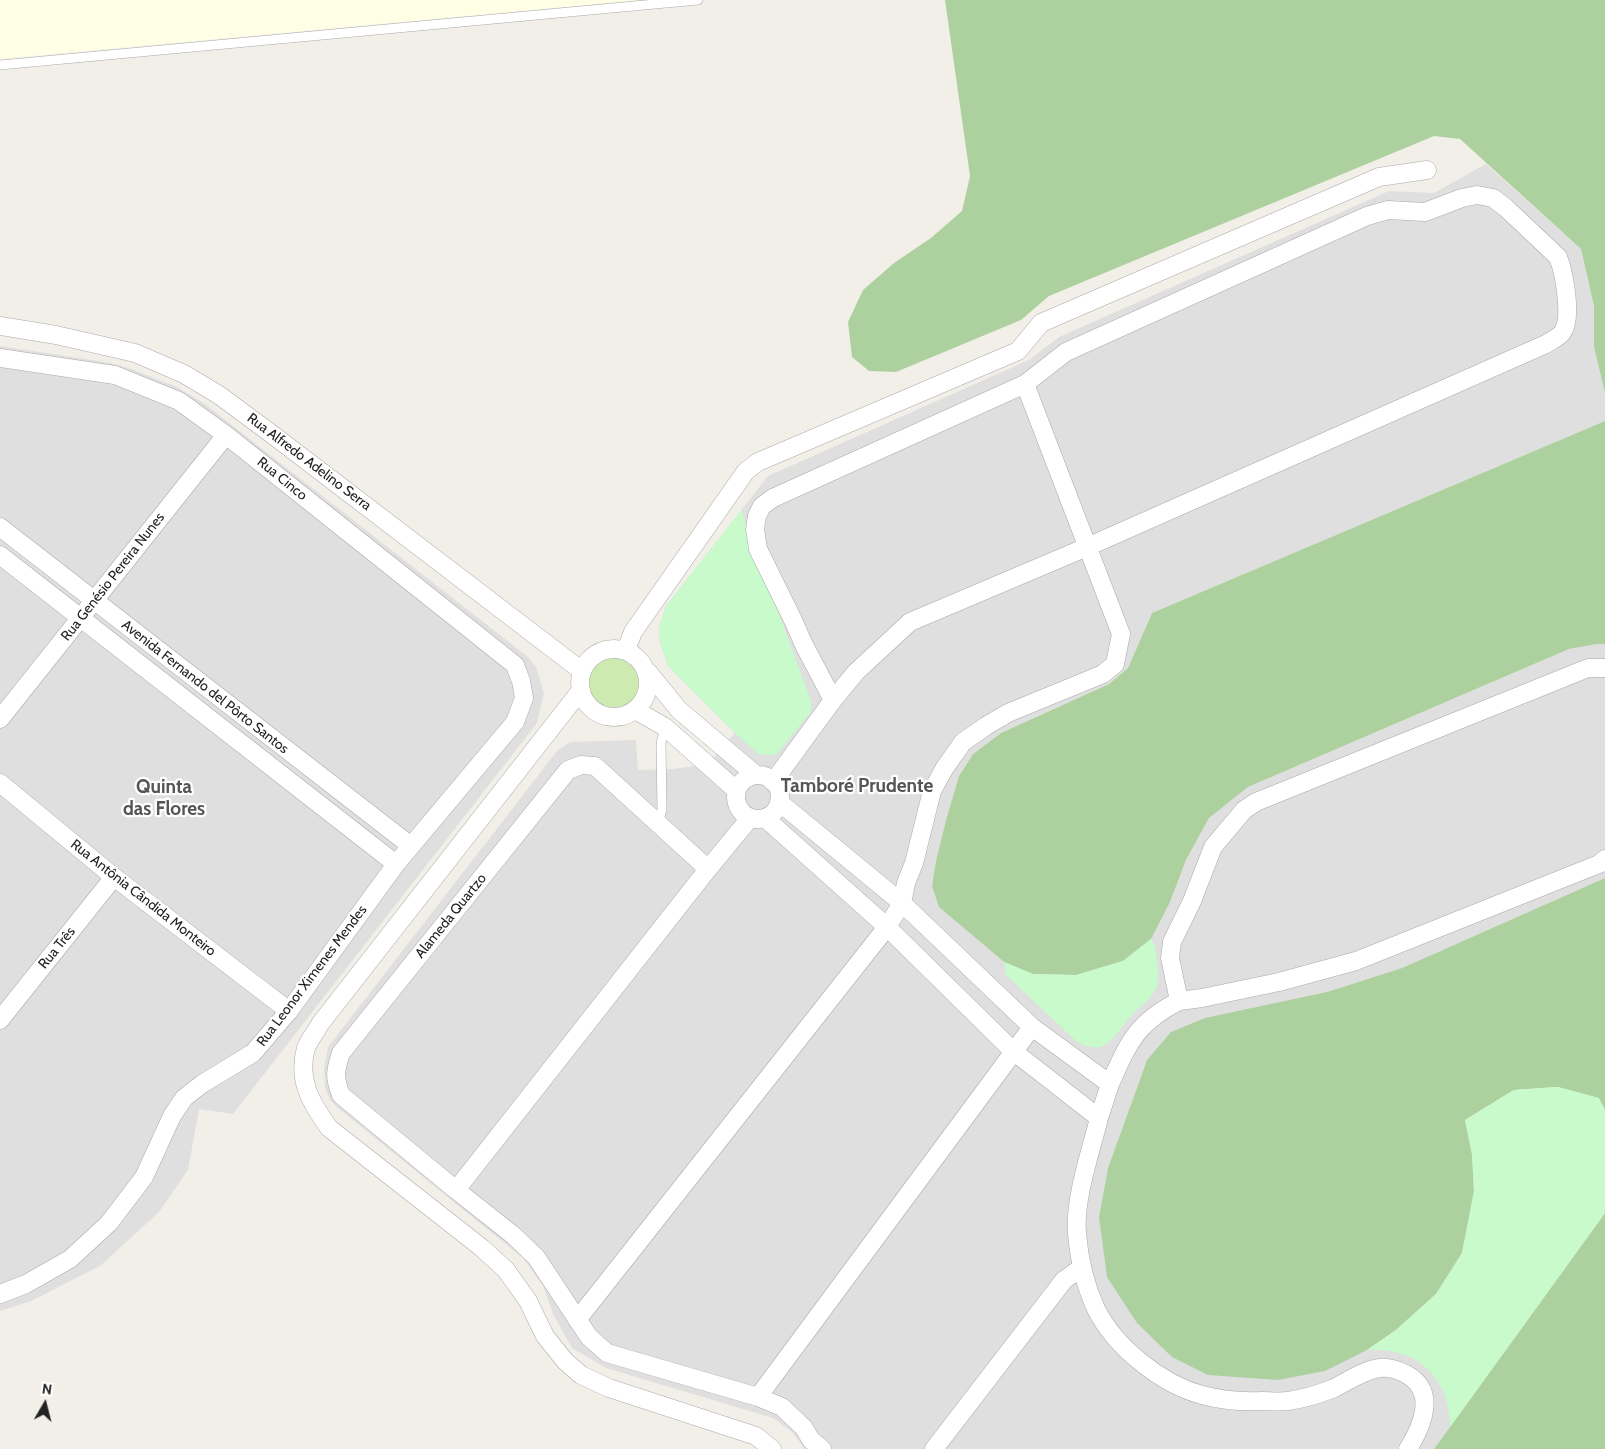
<!DOCTYPE html>
<meta charset="utf-8">
<style>
body{margin:0}
#map{position:relative;width:1605px;height:1449px;overflow:hidden;background:#f2efe9;font-family:Cabin,sans-serif}
canvas{display:block}
.north{position:absolute;left:20px;top:1379px;width:50px;height:50px;-webkit-text-stroke:4px #fff;paint-order:stroke;rotate:8deg;font-size:14px;font-weight:700;line-height:20px;text-align:center;color:#222}
.north::after{content:'';display:block;margin:auto;width:18px;height:22px;background:#222;clip-path:polygon(50% 0,100% 100%,50% 72%,0 100%)}
</style>
<div id="map">
<canvas width="1605" height="1449"></canvas>
<div class="north">N</div>
</div>
<script>
const context = document.querySelector('canvas').getContext('2d');
context.lineJoin = 'round';
function paint(path, color) {
  context.fillStyle = color;
  context.fill(path, 'evenodd');
}
function strokePath(path, color, width, dash) {
  context.strokeStyle = color;
  context.lineWidth = width;
  context.lineCap = dash ? 'butt' : 'round';
  context.setLineDash(dash || []);
  context.stroke(path);
}
function drawText(font, color, halo, rows, align = 'center') {
  context.font = font + ' Cabin,sans-serif';
  context.lineWidth = 4.5;
  context.setLineDash([]);
  context.textBaseline = 'middle';
  context.strokeStyle = halo;
  context.fillStyle = color;
  for (const [text, x, y, turn = 0] of rows) {
    context.save();
    context.translate(x, y);
    context.rotate((+turn || 0) * Math.PI / 180);
    context.textAlign = isNaN(turn) ? turn : align;
    if (halo) context.strokeText(text, 0, 0);
    context.fillText(text, 0, 0);
    context.restore();
  }
}
paint(new Path2D(`
 M1486,164L1581,249L1594,306V347L1605,393V421L1152,613L1128,668L1109,684L1001,733L973,754L959,776L946,820L936,861L932,886L940,907L1004,962L1170,902L1186,860L1209,818L1248,787L1569,649L1597,644H1605V878L1402,968L1327,992L1147,1060L1108,1168L1099,1217L1367,1350L1396,1330L1436,1294L1465,1120L1605,1110V1213L1434,1449H805L792,1432L773,1418L606,1368L572,1348L554,1316L543,1286L523,1258L338,1108L330,1100L325,1087L324,1068L328,1047L557,751L570,742L636,740L638,770L673,769L708,764L735,733L668,666L660,643L659,627L666,606L768,476L1029,360L1059,337L1389,191L1434,193Z
 M0,346L111,363L131,369L177,387L205,404L528,657L536,667L544,693L537,723L233,1114L199,1109L188,1170L159,1212L100,1266L31,1301L0,1311Z`), '#e0dfdf');
paint(new Path2D(`
 M0,0H639L0,59Z`), '#ffffe5');
paint(new Path2D(`
 M588 683a27 27 0 1 1 54 0a27 27 0 1 1-54 0Z`), '#cdebb0');
paint(new Path2D(`
 M945,0H1605V393L1594,347V306L1581,249L1460,139L1434,136L1049,296L1021,320L896,372L869,371L852,357L848,322L863,290L894,263L931,238L962,211L970,176Z
 M1605,421V644H1597L1569,649L1248,787L1209,818L1186,860L1170,902L1151,939L1123,961L1076,975L1033,974L1004,962L939,907L932,886L936,861L946,820L959,776L973,754L1001,733L1109,684L1128,668L1152,613Z
 M1605,878V1110L1598,1098L1558,1087L1514,1090L1465,1120L1472,1154L1474,1191L1462,1253L1436,1294L1396,1330L1367,1350L1325,1371L1278,1380L1208,1375L1172,1357L1137,1323L1107,1277L1099,1217L1108,1168L1147,1060L1171,1032L1205,1018L1327,992L1402,968Z
 M1605,1213V1449H1434L1450,1427Z`), '#add19e');
paint(new Path2D(`
 M742,509L749,541L779,614L812,704L810,713L776,755L758,754L735,733L668,666L660,643L659,627L666,606Z
 M1151,939C1156,945 1156,952 1157,961C1162,997 1149,996 1128,1019C1113,1038 1104,1058 1076,1041L1006,975L1004,962L1033,974L1076,975L1123,961Z
 M1557,1087L1599,1098L1605,1110V1213L1450,1427C1450,1377 1417,1347 1367,1350L1396,1330L1436,1294L1462,1253L1474,1191L1472,1154L1465,1120L1514,1090Z`), '#c8facc');
const lane = new Path2D(`
 M0,65L698,0
 M658,823L662,810L661,743L665,727`);
const street = new Path2D(`
 M0,326L56,335L135,353L184,374L219,395L273,435L582,671
 M0,358L115,375L179,401L226,435L515,665L521,681L524,698L515,722L396,864L289,1011L253,1053L202,1084L184,1098L172,1116L144,1177L109,1223L70,1259L26,1284L0,1294
 M0,527L411,846
 M0,555L396,864
 M580 683a34 34 0 1 1 68 0a34 34 0 1 1-68 0Z
 M626,650L633,632L746,471L758,462L1018,351L1041,323L1379,177L1427,170
 M648,672L679,710L756,775
 M581,690L320,1024C316,1032 309,1040 306,1048C297,1080 311,1103 329,1128L482,1248L506,1270L528,1301L545,1336L565,1361L581,1375L609,1388L756,1436L772,1449
 M635,710L665,727L736,790
 M0,719L226,435
 M736 797a22 22 0 1 1 44 0a22 22 0 1 1-44 0Z
 M773,782L833,700L856,672L910,622L1087,547L1546,344C1550,341 1558,338 1562,333C1573,319 1564,272 1558,257L1506,208L1493,198L1477,195L1462,198L1425,212L1388,210L1367,216L1066,352L1025,384L773,498L762,506L757,516L755,529L758,549L793,620L804,645L833,700
 M0,783L114,877L289,1011
 M765,818L887,927L1013,1051L1099,1118L1110,1084L1032,1027L902,903L779,802
 M708,869L595,766L581,765L568,770L341,1053C335,1071 334,1077 341,1095L456,1190L513,1235L536,1257L589,1337L607,1353L758,1397L782,1407L804,1428L811,1440L822,1449
 M1179,1001L1202,998L1279,982L1356,961L1599,864L1605,859
 M0,1020L114,877
 M1110,1084C1129,1042 1136,1023 1179,1001L1170,958L1172,942L1192,901L1213,847L1244,810L1256,802L1588,668H1605
 M1099,1118C1091,1151 1074,1199 1077,1233C1079,1259 1085,1285 1096,1309C1115,1347 1161,1384 1202,1395C1221,1400 1242,1402 1262,1401C1270,1401 1280,1402 1288,1401C1302,1399 1319,1394 1332,1389C1347,1382 1363,1370 1380,1368C1388,1367 1399,1370 1406,1374C1437,1391 1423,1425 1408,1449
 M456,1190L708,869L750,818
 M577,1320L887,927L902,903L906,883L914,863L932,791L944,769L963,742L986,726L1008,713L1103,674L1115,664L1121,634L1025,384
 M758,1397L1032,1027
 M934,1449L1064,1280L1081,1268`);
strokePath(lane, '#a9a9a9', 10);
strokePath(street, '#a9a9a9', 19);
strokePath(lane, '#fff', 9);
strokePath(street, '#fff', 18);
drawText('14px', '#222', '#fff', [
 ["Rua Alfredo Adelino Serra",309,462,37],
 ["Rua Cinco",282,479,39],
 ["Rua Genésio Pereira Nunes",113,577,-52],
 ["Avenida Fernando del Pôrto Santos",205,687,38],
 ["Rua Antônia Cândida Monteiro",143,898,38],
 ["Alameda Quartzo",451,916,-51],
 ["Rua Três",57,948,-51],
 ["Rua Leonor Ximenes Mendes",312,976,-53]
]);
drawText('bold 19px', '#555', '#fff', [
 ["Tamboré Prudente",857,786],
 ["Quinta",164,787],
 ["das Flores",164,809]
]);
</script>
